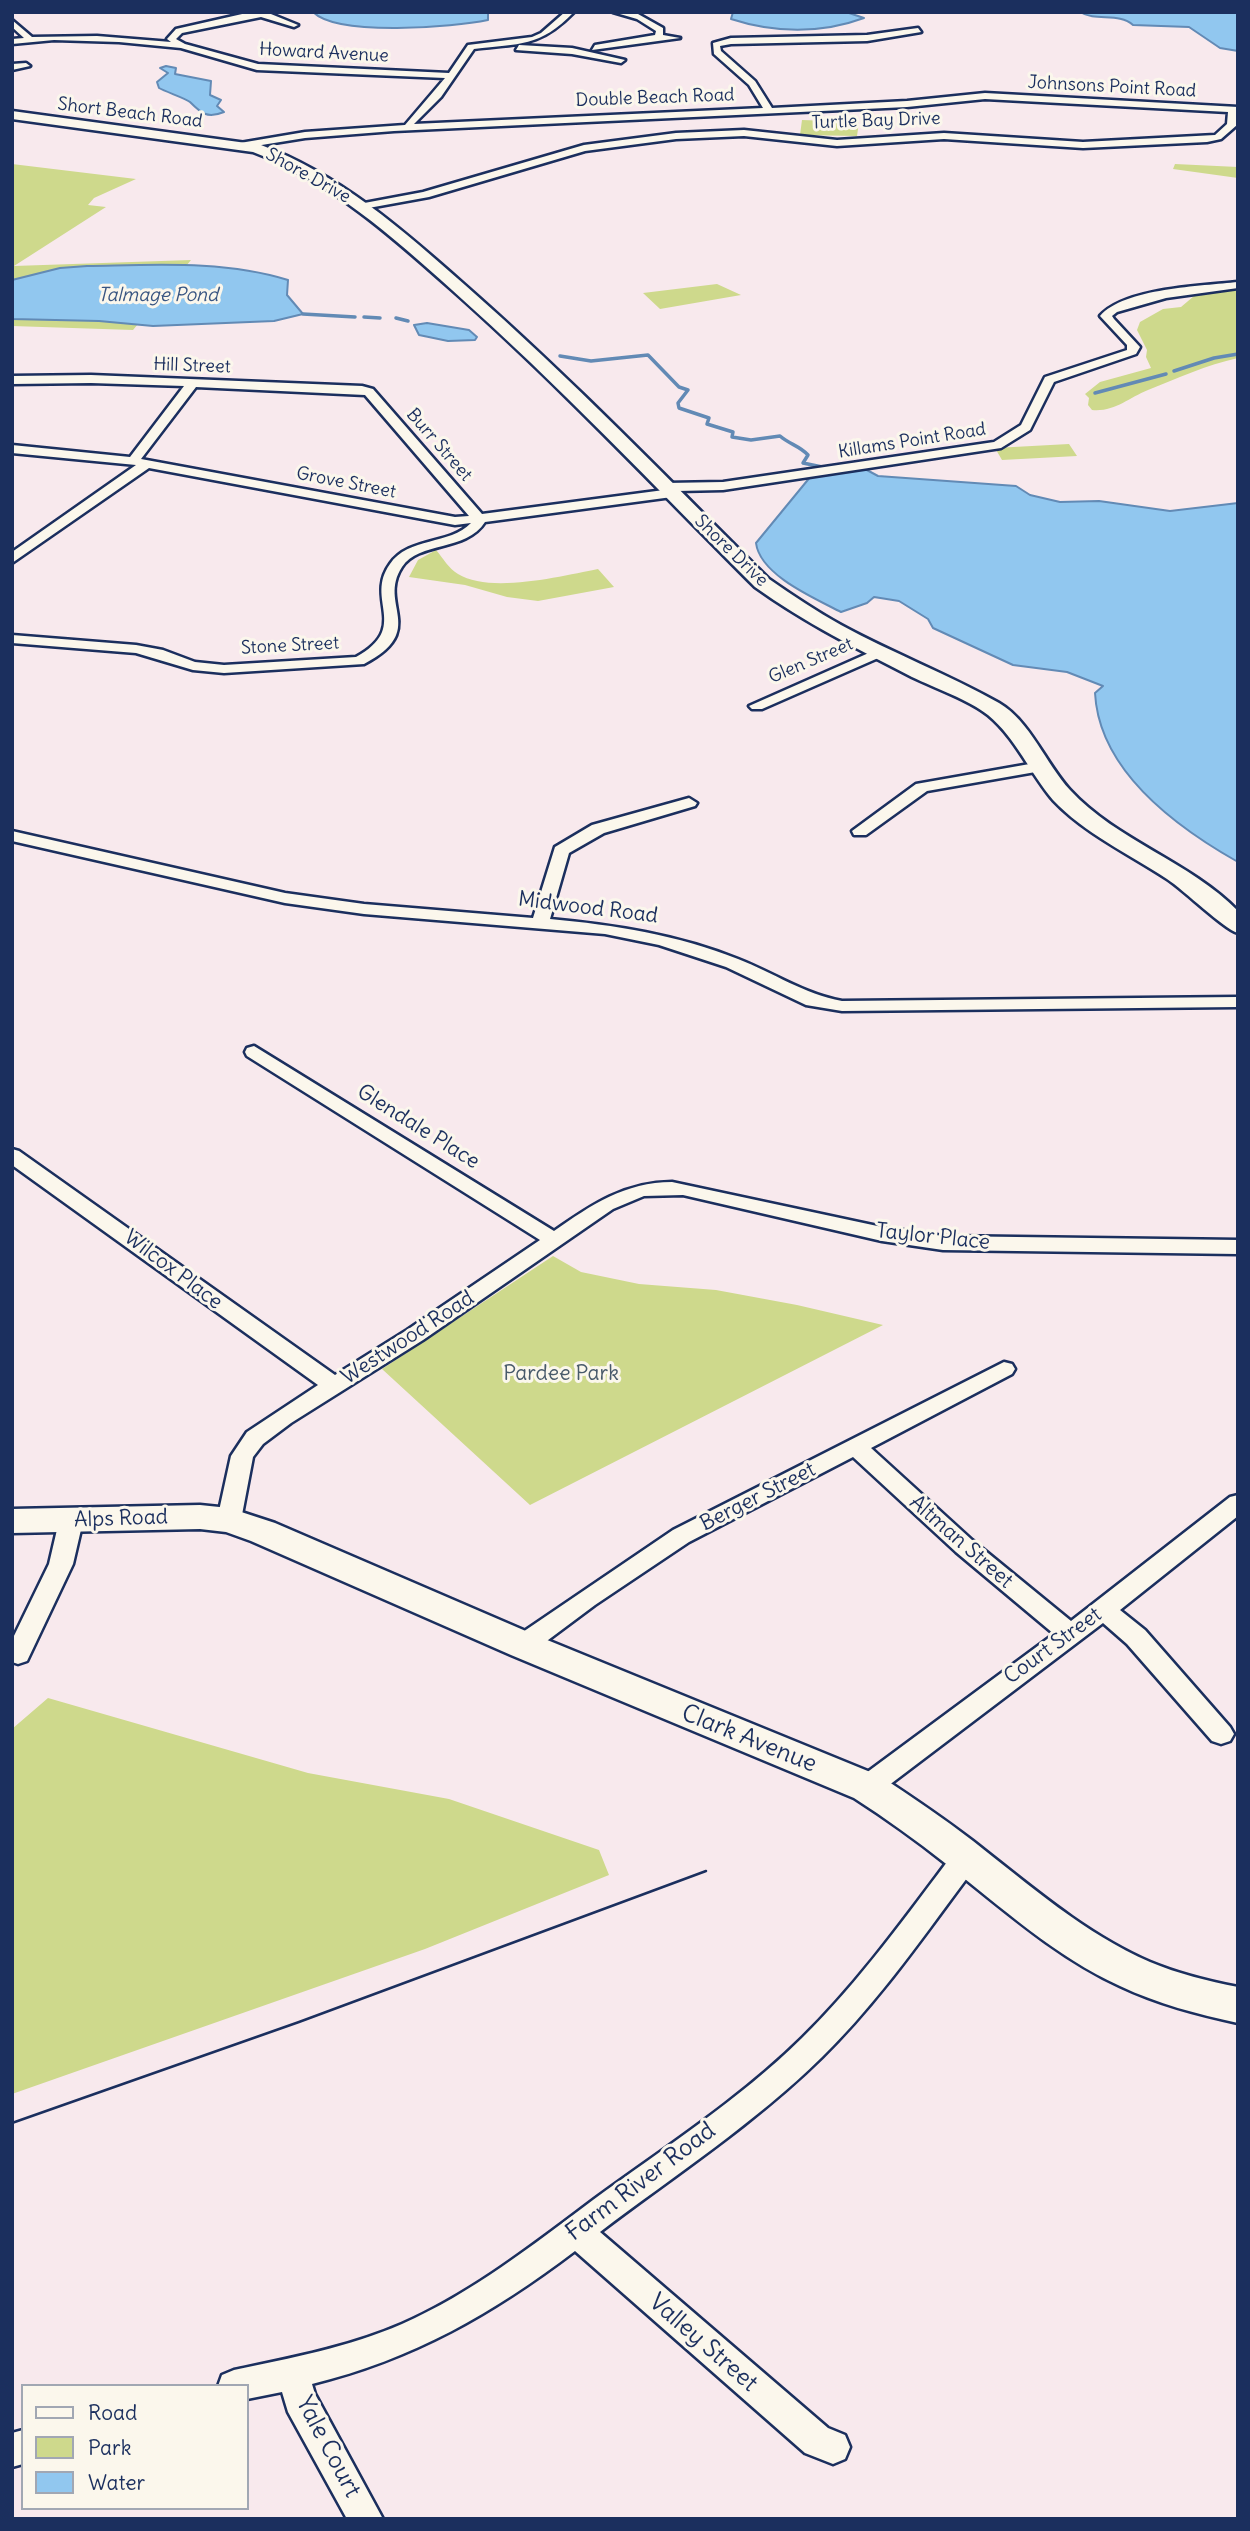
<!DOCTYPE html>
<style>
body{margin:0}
#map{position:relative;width:1250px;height:2531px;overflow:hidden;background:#f8e9ed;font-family:Delius,sans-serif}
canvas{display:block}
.frame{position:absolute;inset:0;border:14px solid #1b2f5e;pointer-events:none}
.legend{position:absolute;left:21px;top:2384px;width:228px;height:126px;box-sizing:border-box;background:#fbf7ec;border:2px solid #a1a7b3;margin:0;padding:9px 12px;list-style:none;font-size:21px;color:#1b2f5e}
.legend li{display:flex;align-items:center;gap:14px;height:35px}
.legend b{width:35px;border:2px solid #a1a7b3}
</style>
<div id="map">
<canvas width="1250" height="2531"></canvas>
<div class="frame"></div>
<ul class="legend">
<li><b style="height:9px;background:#fbf7ec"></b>Road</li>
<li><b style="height:19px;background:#ced98c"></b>Park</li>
<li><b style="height:19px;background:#91c7ef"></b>Water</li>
</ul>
</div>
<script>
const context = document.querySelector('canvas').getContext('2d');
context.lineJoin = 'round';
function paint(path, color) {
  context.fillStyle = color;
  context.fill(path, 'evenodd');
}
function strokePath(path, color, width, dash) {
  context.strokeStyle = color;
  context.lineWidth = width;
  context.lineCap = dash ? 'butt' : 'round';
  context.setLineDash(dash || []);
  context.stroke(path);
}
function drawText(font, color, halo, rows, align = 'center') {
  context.font = font + ' Delius,sans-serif';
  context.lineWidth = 6;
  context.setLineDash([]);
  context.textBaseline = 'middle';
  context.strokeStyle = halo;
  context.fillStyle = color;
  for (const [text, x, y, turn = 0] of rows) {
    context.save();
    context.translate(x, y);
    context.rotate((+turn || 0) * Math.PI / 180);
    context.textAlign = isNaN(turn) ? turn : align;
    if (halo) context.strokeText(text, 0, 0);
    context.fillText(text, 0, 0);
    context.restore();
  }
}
paint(new Path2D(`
 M802,120L859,122L857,136L800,135Z
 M12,164L136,179L94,198L88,205L106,207L14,266L191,260L133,330L12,326Z
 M1175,164L1238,167V178L1173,169Z
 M717,284L741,295L660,309L643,293Z
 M1238,290V358C1206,365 1178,378 1148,390C1128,398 1115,412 1092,410L1088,405L1089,398L1085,394L1100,382L1151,368L1146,357L1147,350L1137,330L1140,322L1163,309L1181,307L1194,296Z
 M1069,444L1077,456L1002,460L995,448Z
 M436,550C443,558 449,569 458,574C490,594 562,576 598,569L614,587L538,601L507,597L465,585L409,577L418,560Z
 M553,1256L581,1272L639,1284L716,1290L797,1305L883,1325L530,1505L382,1369Z
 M48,1698L308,1773L449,1799L599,1850L609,1875L425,1949L12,2094V1729Z`), '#ced98c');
const water = new Path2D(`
 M313,12H488V20C454,27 338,37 313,12Z
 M733,12H846L864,18C821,34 774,33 731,19Z
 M1080,12H1238V51L1220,48L1189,27L1133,25C1119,12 1096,22 1080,12Z
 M166,66L176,68L175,74L211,81L210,95L221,100L217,106L224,112C207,119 201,113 190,102C185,98 166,92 159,88L157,82L168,73L160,68Z
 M87,266C154,265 224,260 288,280L287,295L303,314L274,321L153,326L99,321L12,319V280L60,268Z
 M427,323L469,330L477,337L475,340L448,341L419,335L414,325Z
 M865,469L878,476L1016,486L1030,495L1060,502L1099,501L1170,511L1238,503V862C1176,827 1099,771 1095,693L1103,686L1067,672L1013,665L933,628L928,619L899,601L874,597L867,603L841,612C814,598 760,575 756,543L811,476Z`);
paint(water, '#91c7ef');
strokePath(water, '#628ab5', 2);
strokePath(new Path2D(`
 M303,314L355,317
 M364,317L380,318
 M396,318L408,321
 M560,356L591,361L648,355L679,387L688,390L678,403L679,408L709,418L707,424L733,432L732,437L751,440L780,436C789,444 800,446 808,455L803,463L827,468
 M1174,371L1214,358L1238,354
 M1095,393L1166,374`), '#628ab5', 3.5);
const street = new Path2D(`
 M251,12H266L298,25L294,27L261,17L182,33L176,39L185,44L258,64L449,73L468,45L532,37L541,33L565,12H574C539,48 520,43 474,49L441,97L414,124L763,108L749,85L714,54L713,43L731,38L867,35L918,28L921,32L867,41L731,44L720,46L721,51L755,81L772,108L907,101L985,93L1238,107L1237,125L1221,139L1207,142L1083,148L944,139L837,146L744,136L676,139L585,151L429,197L363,209L359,208V204L423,192L584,145L676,133L744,130L837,140L944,133L1083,142L1215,135L1227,124L1228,112L985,99L907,107L394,131L305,138L243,148L240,147V143L305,132L405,125L445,78L257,70L181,48L119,42L54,40L12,44V39L24,38L12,27V20L32,37L97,36L171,42L167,39L176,29Z
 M613,12L638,14L663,28V35L680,38L592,50L595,45L655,35L656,31L637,19Z
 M519,45L572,48L625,60L621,63L572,54L516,50Z
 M12,64L26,63L30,66L12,70Z
 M1238,282V288L1166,298L1117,312L1112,316L1114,319L1140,347L1136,354L1054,382L1030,430L1001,448L723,490L677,491V496L672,497L485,522C466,552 419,541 402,567C377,605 429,630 364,664L224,673L193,670L136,653L12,643V635L136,645L163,650L195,662L224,665L356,657C411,627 364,600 390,564C408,537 450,545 471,523L455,525L149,468L12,563V552L136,465L12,453V445L130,457L184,386L91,383L12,384V376L91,375L362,386L373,389L482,514L664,490L661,487L667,483L723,482L994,442L1021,425L1045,377L1127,350V345L1100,316C1124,288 1202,286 1238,282ZM196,387L365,395L469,516L455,517L141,459Z
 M880,648L885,649L887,652L885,655L762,709H752L749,706Z
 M1041,762L1047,764L1049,767L1047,770L927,791L866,835H854L852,831L916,784Z
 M689,798L697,803L695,806L604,833L569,853L550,919C615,925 678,935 738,959C774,973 804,994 842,1001L1238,997V1007L842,1011L806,1005L726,967L659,945L605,934L364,914L285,903L12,841V831L285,893L364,904L533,918L555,847L592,825Z
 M254,1046L554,1231C591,1205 625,1182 672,1182L882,1227L943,1236L1238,1240V1254L943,1250L882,1241L683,1195L644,1196L613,1209L423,1340L291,1423L263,1444L253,1457L241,1520L237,1526L229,1529L221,1526L217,1520L231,1456L247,1432L318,1385L12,1165V1149L19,1151L335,1375L407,1330L540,1240L247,1056L245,1052L247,1048Z
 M1004,1362L1012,1364L1015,1369L1012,1374L871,1448L972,1540L1071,1621L1230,1497L1238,1495V1516L1120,1610L1145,1630L1230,1727L1234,1734L1230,1741L1221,1744L1212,1741L1127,1644L1103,1623L876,1795L867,1798L858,1795L854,1787L858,1779L1054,1634L956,1552L853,1457L689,1542L595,1605L532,1652L523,1654L514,1652L511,1645L514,1638L673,1530Z
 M71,1512L79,1515L83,1521L73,1564L27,1661L18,1664L12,1662V1640L49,1564L59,1521L63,1515Z
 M966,1847L976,1850L980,1858L976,1866C927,1931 881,1999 822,2057C755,2123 675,2175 600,2232L828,2428L845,2435L850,2447L845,2459L833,2464L805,2453L575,2251C493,2313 414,2359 312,2384L315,2394L383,2519H347L288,2412L282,2392L247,2399V2386H218L222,2375L234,2370C291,2358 349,2347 402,2324C472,2293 533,2245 593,2200C664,2148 739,2100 802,2038C860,1981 907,1915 956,1850Z
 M23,2430V2464L12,2467V2433Z`);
const secondary = new Path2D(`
 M12,111L261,145C339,174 403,230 465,285C571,378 669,480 769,579C792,595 816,611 841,625C892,653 948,674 999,703C1030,721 1046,764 1070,790C1117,841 1189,861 1238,911V933C1225,930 1184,890 1167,879C1129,854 1084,833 1053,800C1030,773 1016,738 988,715C969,700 935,688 912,677C858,649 805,623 755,587C655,487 558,384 452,290C392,236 330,181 253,152L12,119Z
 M200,1505L229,1508L275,1523L535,1635L880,1776C912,1797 943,1818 973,1841C1028,1884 1085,1934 1150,1962C1179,1974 1207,1981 1238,1987V2023C1197,2014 1158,2004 1120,1986C1056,1957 1001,1907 945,1863C916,1840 885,1818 854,1798L511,1655L251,1541L226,1532L200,1529L12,1533V1509Z`);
strokePath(street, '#1b2f5e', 5);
strokePath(secondary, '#1b2f5e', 5);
paint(street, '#fbf7ec');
paint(secondary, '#fbf7ec');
strokePath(new Path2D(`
 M12,2123L299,2022L706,1871`), '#1b2f5e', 2.5);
drawText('18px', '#1b2f5e', '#fbf7ec', [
 ["Howard Avenue",324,53,3],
 ["Johnsons Point Road",1112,87,3],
 ["Double Beach Road",655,98,-2],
 ["Short Beach Road",130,113,7],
 ["Turtle Bay Drive",876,121,-2],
 ["Shore Drive",308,176,29],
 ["Hill Street",192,366,2],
 ["Killams Point Road",912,441,-9],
 ["Burr Street",439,445,49],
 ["Grove Street",346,483,11],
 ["Shore Drive",731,551,44],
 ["Stone Street",290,646,-3],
 ["Glen Street",811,661,-23]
]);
drawText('italic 19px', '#385582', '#fbf7ec', [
 ["Talmage Pond",158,296]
]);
drawText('21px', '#1b2f5e', '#fbf7ec', [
 ["Midwood Road",588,908,7],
 ["Glendale Place",418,1127,32],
 ["Taylor Place",933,1237,6],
 ["Wilcox Place",173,1270,37],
 ["Westwood Road",408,1338,-33],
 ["Berger Street",758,1497,-27],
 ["Alps Road",121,1519,-2],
 ["Altman Street",961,1542,41],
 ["Court Street",1053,1646,-36]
]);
drawText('21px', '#485a6a', '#fbf7ec', [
 ["Pardee Park",561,1374]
]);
drawText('24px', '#1b2f5e', '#fbf7ec', [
 ["Clark Avenue",749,1739,22],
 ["Farm River Road",641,2182,-37],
 ["Valley Street",703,2343,41],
 ["Yale Court",328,2447,62]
]);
</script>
